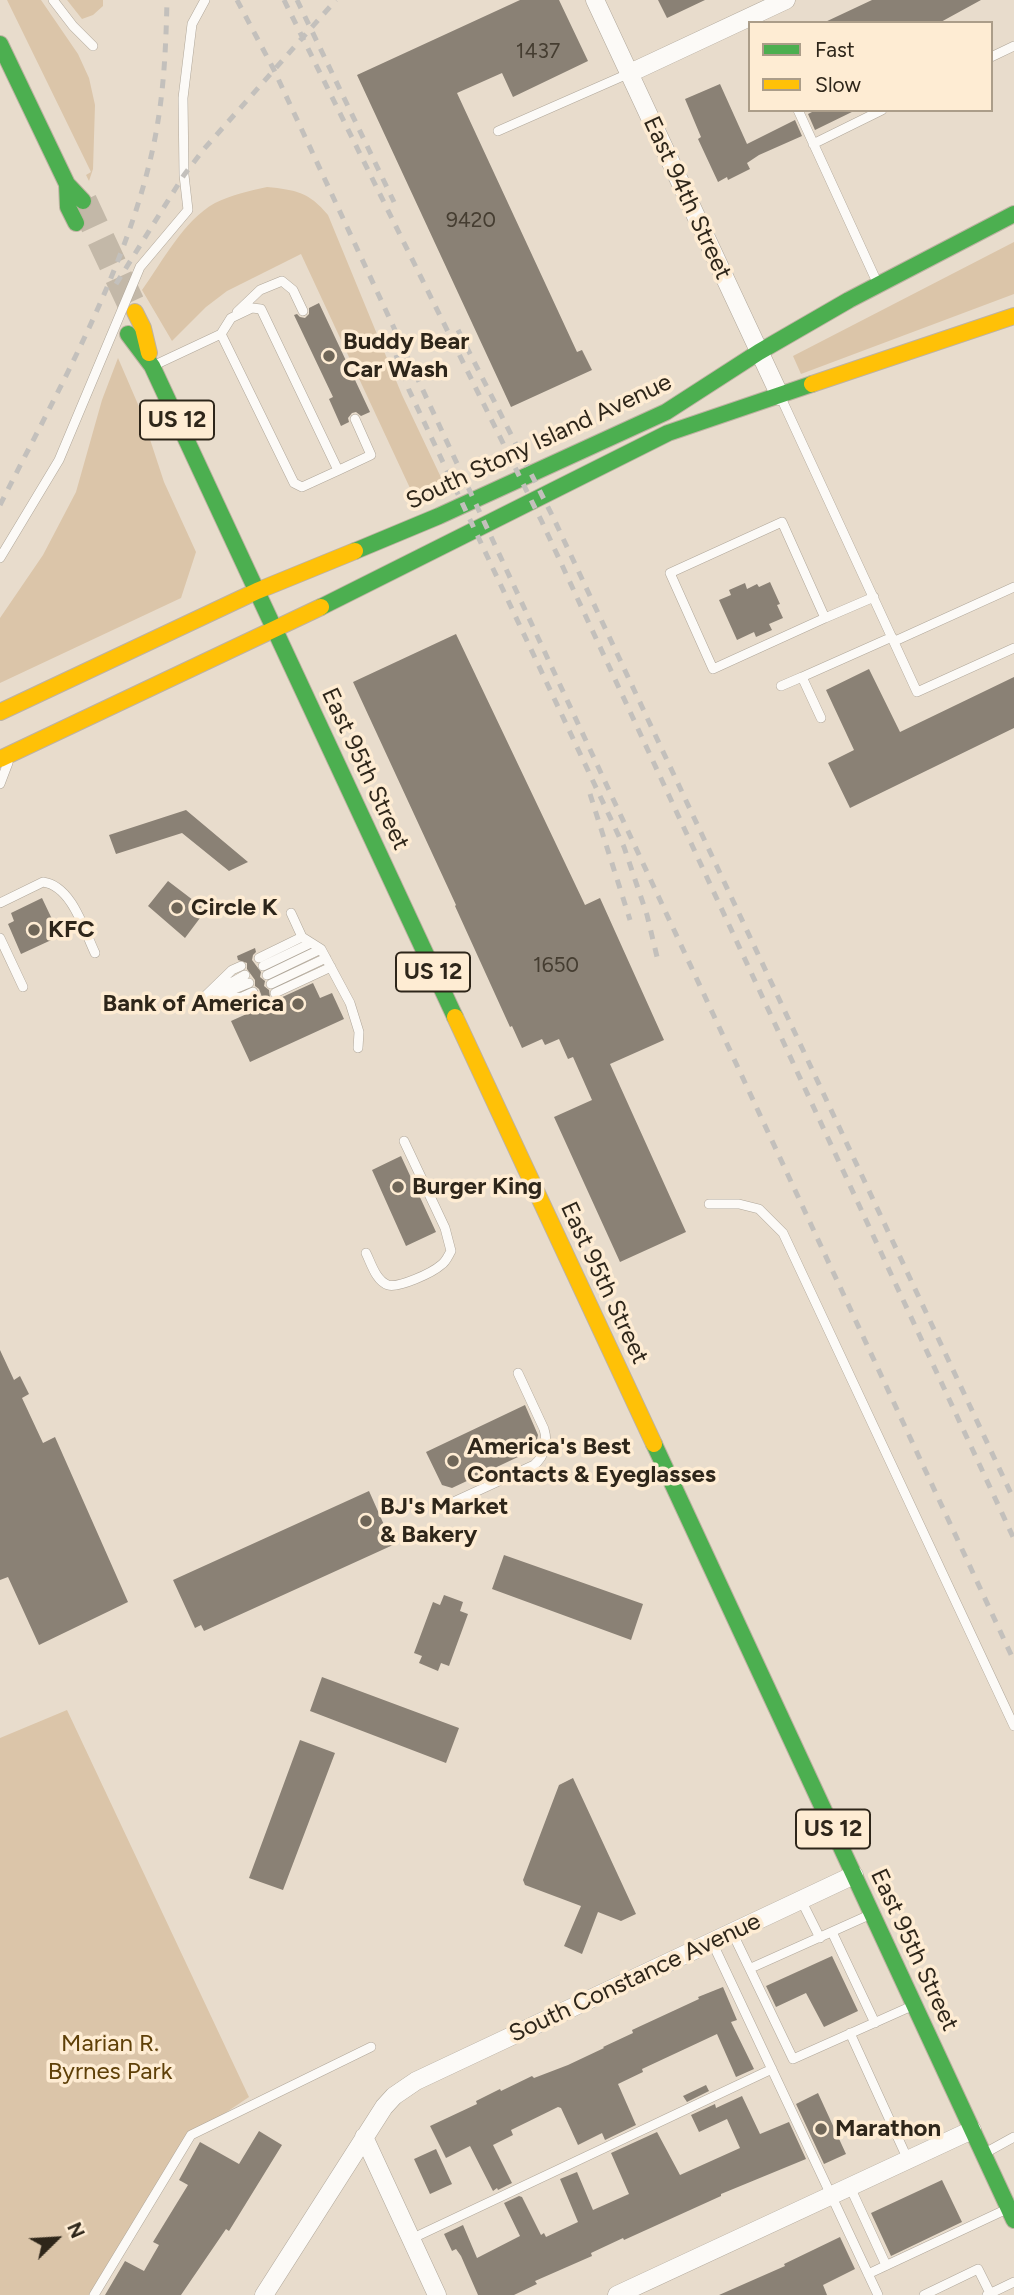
<!DOCTYPE html>
<style>
body{margin:0}
#map{position:relative;width:1014px;height:2295px;overflow:hidden;background:#e8dccc;font-family:Figtree,sans-serif}
canvas{display:block}
.legend{position:absolute;left:748px;top:21px;width:245px;height:91px;box-sizing:border-box;background:#feecd3;border:2px solid #ab9d89;margin:0;padding:9px 12px;list-style:none;font-size:21px;color:#2e261a}
.legend li{display:flex;align-items:center;gap:14px;height:35px}
.legend b{width:35px;border:2px solid #ab9d89}
.north{position:absolute;left:21px;top:2204px;width:70px;height:70px;-webkit-text-stroke:5px #feecd3;paint-order:stroke;rotate:66deg;font-size:19px;font-weight:700;line-height:28px;text-align:center;color:#2e261a}
.north::after{content:'';display:block;margin:auto;width:24px;height:32px;background:#2e261a;clip-path:polygon(50% 0,100% 100%,50% 72%,0 100%)}
</style>
<div id="map">
<canvas width="1014" height="2295"></canvas>
<ul class="legend">
<li><b style="height:9px;background:#4caf50"></b>Fast</li>
<li><b style="height:9px;background:#ffc107"></b>Slow</li>
</ul>
<div class="north">N</div>
</div>
<script>
const context = document.querySelector('canvas').getContext('2d');
context.lineJoin = 'round';
function paint(path, color) {
  context.fillStyle = color;
  context.fill(path, 'evenodd');
}
function strokePath(path, color, width, dash) {
  context.strokeStyle = color;
  context.lineWidth = width;
  context.lineCap = dash ? 'butt' : 'round';
  context.setLineDash(dash || []);
  context.stroke(path);
}
function drawText(font, color, halo, rows, align = 'center') {
  context.font = font + ' Figtree,sans-serif';
  context.lineWidth = 7;
  context.setLineDash([]);
  context.textBaseline = 'middle';
  context.strokeStyle = halo;
  context.fillStyle = color;
  for (const [text, x, y, turn = 0] of rows) {
    context.save();
    context.translate(x, y);
    context.rotate((+turn || 0) * Math.PI / 180);
    context.textAlign = isNaN(turn) ? turn : align;
    if (halo) context.strokeText(text, 0, 0);
    context.fillText(text, 0, 0);
    context.restore();
  }
}
paint(new Path2D(`
 M7,0H41L78,54L89,78L95,105L93,169L89,181L86,175L91,172Z
 M67,0H103V6L93,15L82,19Z
 M267,187C296,190 309,192 328,215L402,395L446,488L416,501L301,254L227,291L206,307L172,341L142,290C163,261 183,221 215,203C231,195 249,191 267,187Z
 M1014,242V294L801,374L793,356Z
 M118,358L140,409L164,482L196,552L181,598L0,683V618L43,555L76,492L102,400Z
 M67,1710L249,2097L191,2136L89,2295H0V1738Z`), '#dbc5a9');
paint(new Path2D(`
 M520,0H559L588,61L513,97L502,73L457,93L577,352L582,350L592,370L511,407L357,75Z
 M658,0H705L667,18Z
 M872,0H981L939,23H823Z
 M720,84L747,144L795,120L802,136L759,155L747,163L750,169L728,180L727,177L718,182L698,139L701,137L685,99Z
 M816,110H856L815,130L808,114Z
 M319,303L370,412L361,416L356,412L352,413L348,418L349,422L341,426L329,399L333,397L294,315L297,314L300,317L305,318L309,314V308Z
 M770,582L780,604L777,605L783,618L769,624L772,630L756,637L754,632L737,640L719,600L731,595L729,590L745,583L747,589L757,584L759,587Z
 M456,634L585,905L600,898L664,1040L610,1064L686,1232L620,1262L554,1117L592,1100L573,1057L568,1059L559,1039L545,1045L542,1039L522,1048L512,1026L510,1027L455,906L456,905L353,682Z
 M869,669L900,732L1014,677V728L850,808L828,763L854,750L826,690Z
 M186,810L248,862L229,871L182,833L116,854L109,835Z
 M168,881L206,910L185,938L148,906Z
 M42,898L60,936L21,954L8,924L14,921L11,913Z
 M255,948L256,952L253,955L252,960L261,972L260,977L265,981L264,986L269,990L270,998L278,999L313,983L320,998L332,993L344,1019L250,1062L231,1021L260,1008L264,1002L259,989L255,986V980L247,969V963L238,960L237,956Z
 M401,1156L436,1232L406,1246L372,1170Z
 M0,1350L14,1380L20,1376L29,1394L22,1398L43,1443L55,1437L128,1602L39,1645L8,1577L0,1580Z
 M525,1405L538,1435L535,1449L452,1488L442,1485L426,1452Z
 M369,1491L393,1545L204,1631L201,1625L195,1628L173,1580Z
 M504,1555L643,1604L631,1640L492,1589Z
 M444,1595L463,1602L460,1611L468,1614L449,1666L441,1663L438,1671L419,1663L422,1656L414,1653L433,1602L440,1605Z
 M322,1677L459,1728L446,1763L310,1711Z
 M300,1740L335,1753L283,1890L249,1878Z
 M573,1778L636,1914L621,1921L598,1912L582,1954L564,1946L581,1906L525,1885L523,1880L559,1785Z
 M832,1956L858,2011L824,2027L806,1993L776,2007L766,1986Z
 M723,1987L737,2020L731,2022L754,2069L736,2077L717,2034L642,2069L643,2072L618,2084L636,2125L605,2140L602,2133L578,2145L561,2108L558,2107L511,2130L513,2135L493,2145L512,2183L498,2190L497,2188L493,2191L470,2146L446,2158L430,2126L477,2104L476,2101L500,2089L501,2091L532,2076L534,2078L568,2065L604,2048L603,2047L633,2033L632,2030L699,1999L698,1997Z
 M706,2085L709,2091L687,2102L683,2096Z
 M818,2093L846,2154L824,2164L796,2104Z
 M742,2096L760,2134L789,2122L806,2159L721,2194V2196L624,2240L623,2238L591,2253L592,2256L535,2281L537,2284L514,2295H478L461,2256L456,2249L452,2251L444,2234L463,2225L477,2258L520,2236L504,2203L519,2196L522,2197L541,2235L544,2233L546,2237L578,2222L560,2179L577,2172L593,2210L629,2194L611,2153L657,2132L680,2175L740,2148L727,2119L699,2132L691,2115L715,2104L716,2108Z
 M259,2131L282,2145L229,2231L226,2229L181,2295H105L125,2261L144,2271L159,2245L153,2242L188,2185L179,2180L200,2142L239,2164Z
 M436,2149L452,2184L430,2194L414,2159Z
 M942,2180L962,2222L891,2256L871,2213Z
 M840,2237L855,2269L823,2285L827,2295H719L785,2266L784,2264Z`), '#8a8175');
strokePath(new Path2D(`
 M83,201L135,312`), '#c3b8a8', 28, [28, 14]);
const lane = new Path2D(`
 M53,0L73,26L93,46
 M991,57L1014,46
 M798,110L876,280
 M498,131L630,73
 M813,144L882,110
 M237,312L260,290L282,281L293,290L303,311
 M157,364L221,334L231,318L252,308L261,309L337,468V471L302,487L294,483L221,334
 M782,400L917,692L1014,648
 M337,471L371,455L355,419
 M0,558L59,460L140,267L188,210L184,175L183,98L192,24L205,0
 M825,618L713,669L670,573L782,522L825,618L874,597
 M895,641L1014,587
 M781,686L802,677
 M821,718L802,677L892,637
 M0,784L8,763
 M0,903L43,882C72,886 84,930 95,953
 M291,913L302,937L321,949L350,1003L359,1032L358,1048
 M0,938L23,987
 M259,958L302,937
 M263,966L311,943
 M267,975L321,949
 M271,984L326,958
 M215,992L245,975
 M275,993L331,967
 M217,996L249,983
 M224,999L242,997L253,992
 M199,1002L248,1005L257,1001
 M199,1002L232,970L241,966
 M709,1204H739L759,1209L783,1233L1014,1726
 M366,1253C371,1263 376,1281 388,1285C399,1288 432,1273 441,1265C446,1262 448,1256 451,1251L445,1228L404,1141
 M438,1509L534,1465C545,1456 548,1442 544,1429L518,1373
 M801,1900L820,1938
 M732,1932L793,2059L912,2006
 M832,1932L875,2023
 M712,1942L878,2295
 M751,1968L867,1916
 M850,2033L908,2160
 M985,2153L1014,2137
 M850,2187L886,2265
 M411,2239L772,2069
 M868,2274L1007,2209
 M94,2295L191,2135L371,2047
 M924,2295L978,2269L990,2293
 M987,2295L1014,2282`);
const street = new Path2D(`
 M595,0L780,396
 M630,73L786,0
 M364,2137L437,2295
 M264,2295L384,2107L394,2096L416,2081L854,1875
 M617,2295L972,2130`);
const fast = new Path2D(`
 M0,44L67,184L83,201
 M67,184L68,207L76,223
 M128,334L152,366L455,1017
 M355,551L439,516L666,412L759,352L849,300L1014,214
 M321,607L668,433L812,384
 M654,1444L1014,2220`);
const slow = new Path2D(`
 M135,312L143,328L149,353
 M812,384L1014,316
 M0,712L257,591L355,551
 M0,759L321,607
 M455,1017L654,1444`);
strokePath(lane, '#afa699', 10);
strokePath(street, '#afa699', 19);
strokePath(fast, '#beb2a2', 18);
strokePath(slow, '#beb2a2', 18);
strokePath(lane, '#fcfaf7', 9);
strokePath(street, '#fcfaf7', 18);
strokePath(fast, '#4caf50', 16);
strokePath(slow, '#ffc107', 16);
strokePath(new Path2D(`
 M237,0L274,70L1014,1661
 M284,0L542,522L1014,1539
 M297,0L394,202
 M116,284L184,175L204,149L336,0
 M458,330L553,517L1014,1500
 M396,355L409,390L624,847L647,915L658,961
 M0,505C58,390 130,265 155,138C164,92 166,46 167,0
 M590,794L630,920`), '#c3c0bc', 5, [9, 9]);
for (const [x, y, r, color] of [
 [329,356,7,"#6f6658"],
 [177,908,7,"#6f6658"],
 [34,930,7,"#6f6658"],
 [298,1004,7,"#6f6658"],
 [398,1187,7,"#6f6658"],
 [453,1461,7,"#6f6658"],
 [366,1521,7,"#6f6658"],
 [821,2129,7,"#6f6658"]
]) {
  const dot = new Path2D();
  dot.arc(x, y, r, 0, 2 * Math.PI);
  context.fillStyle = color;
  context.fill(dot);
  strokePath(dot, '#feecd3', 2.5);
}
drawText('21px', '#453d31', null, [
 ["1437",538,52],
 ["9420",471,221],
 ["1650",556,966]
]);
for (const [x, y, w] of [
 [177,420,74],
 [433,972,74],
 [833,1829,74]
]) {
  const box = new Path2D();
  box.roundRect(x - w / 2, y - 19.5, w, 39, 5);
  context.fillStyle = '#feecd3';
  context.fill(box);
  strokePath(box, '#2e261a', 2);
}
drawText('bold 23px', '#2e261a', null, [
 ["US 12",177,420],
 ["US 12",433,972],
 ["US 12",833,1829]
]);
drawText('24px', '#2e261a', '#feecd3', [
 ["East 94th Street",687,198,65],
 ["South Stony Island Avenue",539,442,-25],
 ["East 95th Street",365,769,65],
 ["East 95th Street",604,1283,65],
 ["East 95th Street",914,1950,65],
 ["South Constance Avenue",635,1978,-25]
]);
drawText('bold 24px', '#2e261a', '#feecd3', [
 ["Buddy Bear",343,342],
 ["Car Wash",343,370],
 ["Circle K",191,908],
 ["KFC",48,930],
 ["Bank of America",284,1004,"right"],
 ["Burger King",412,1187],
 ["America's Best",467,1447],
 ["Contacts & Eyeglasses",467,1475],
 ["BJ's Market",380,1507],
 ["& Bakery",380,1535],
 ["Marathon",835,2129]
], 'left');
drawText('24px', '#5f4008', '#feecd3', [
 ["Marian R.",110,2044],
 ["Byrnes Park",110,2072]
]);
</script>
